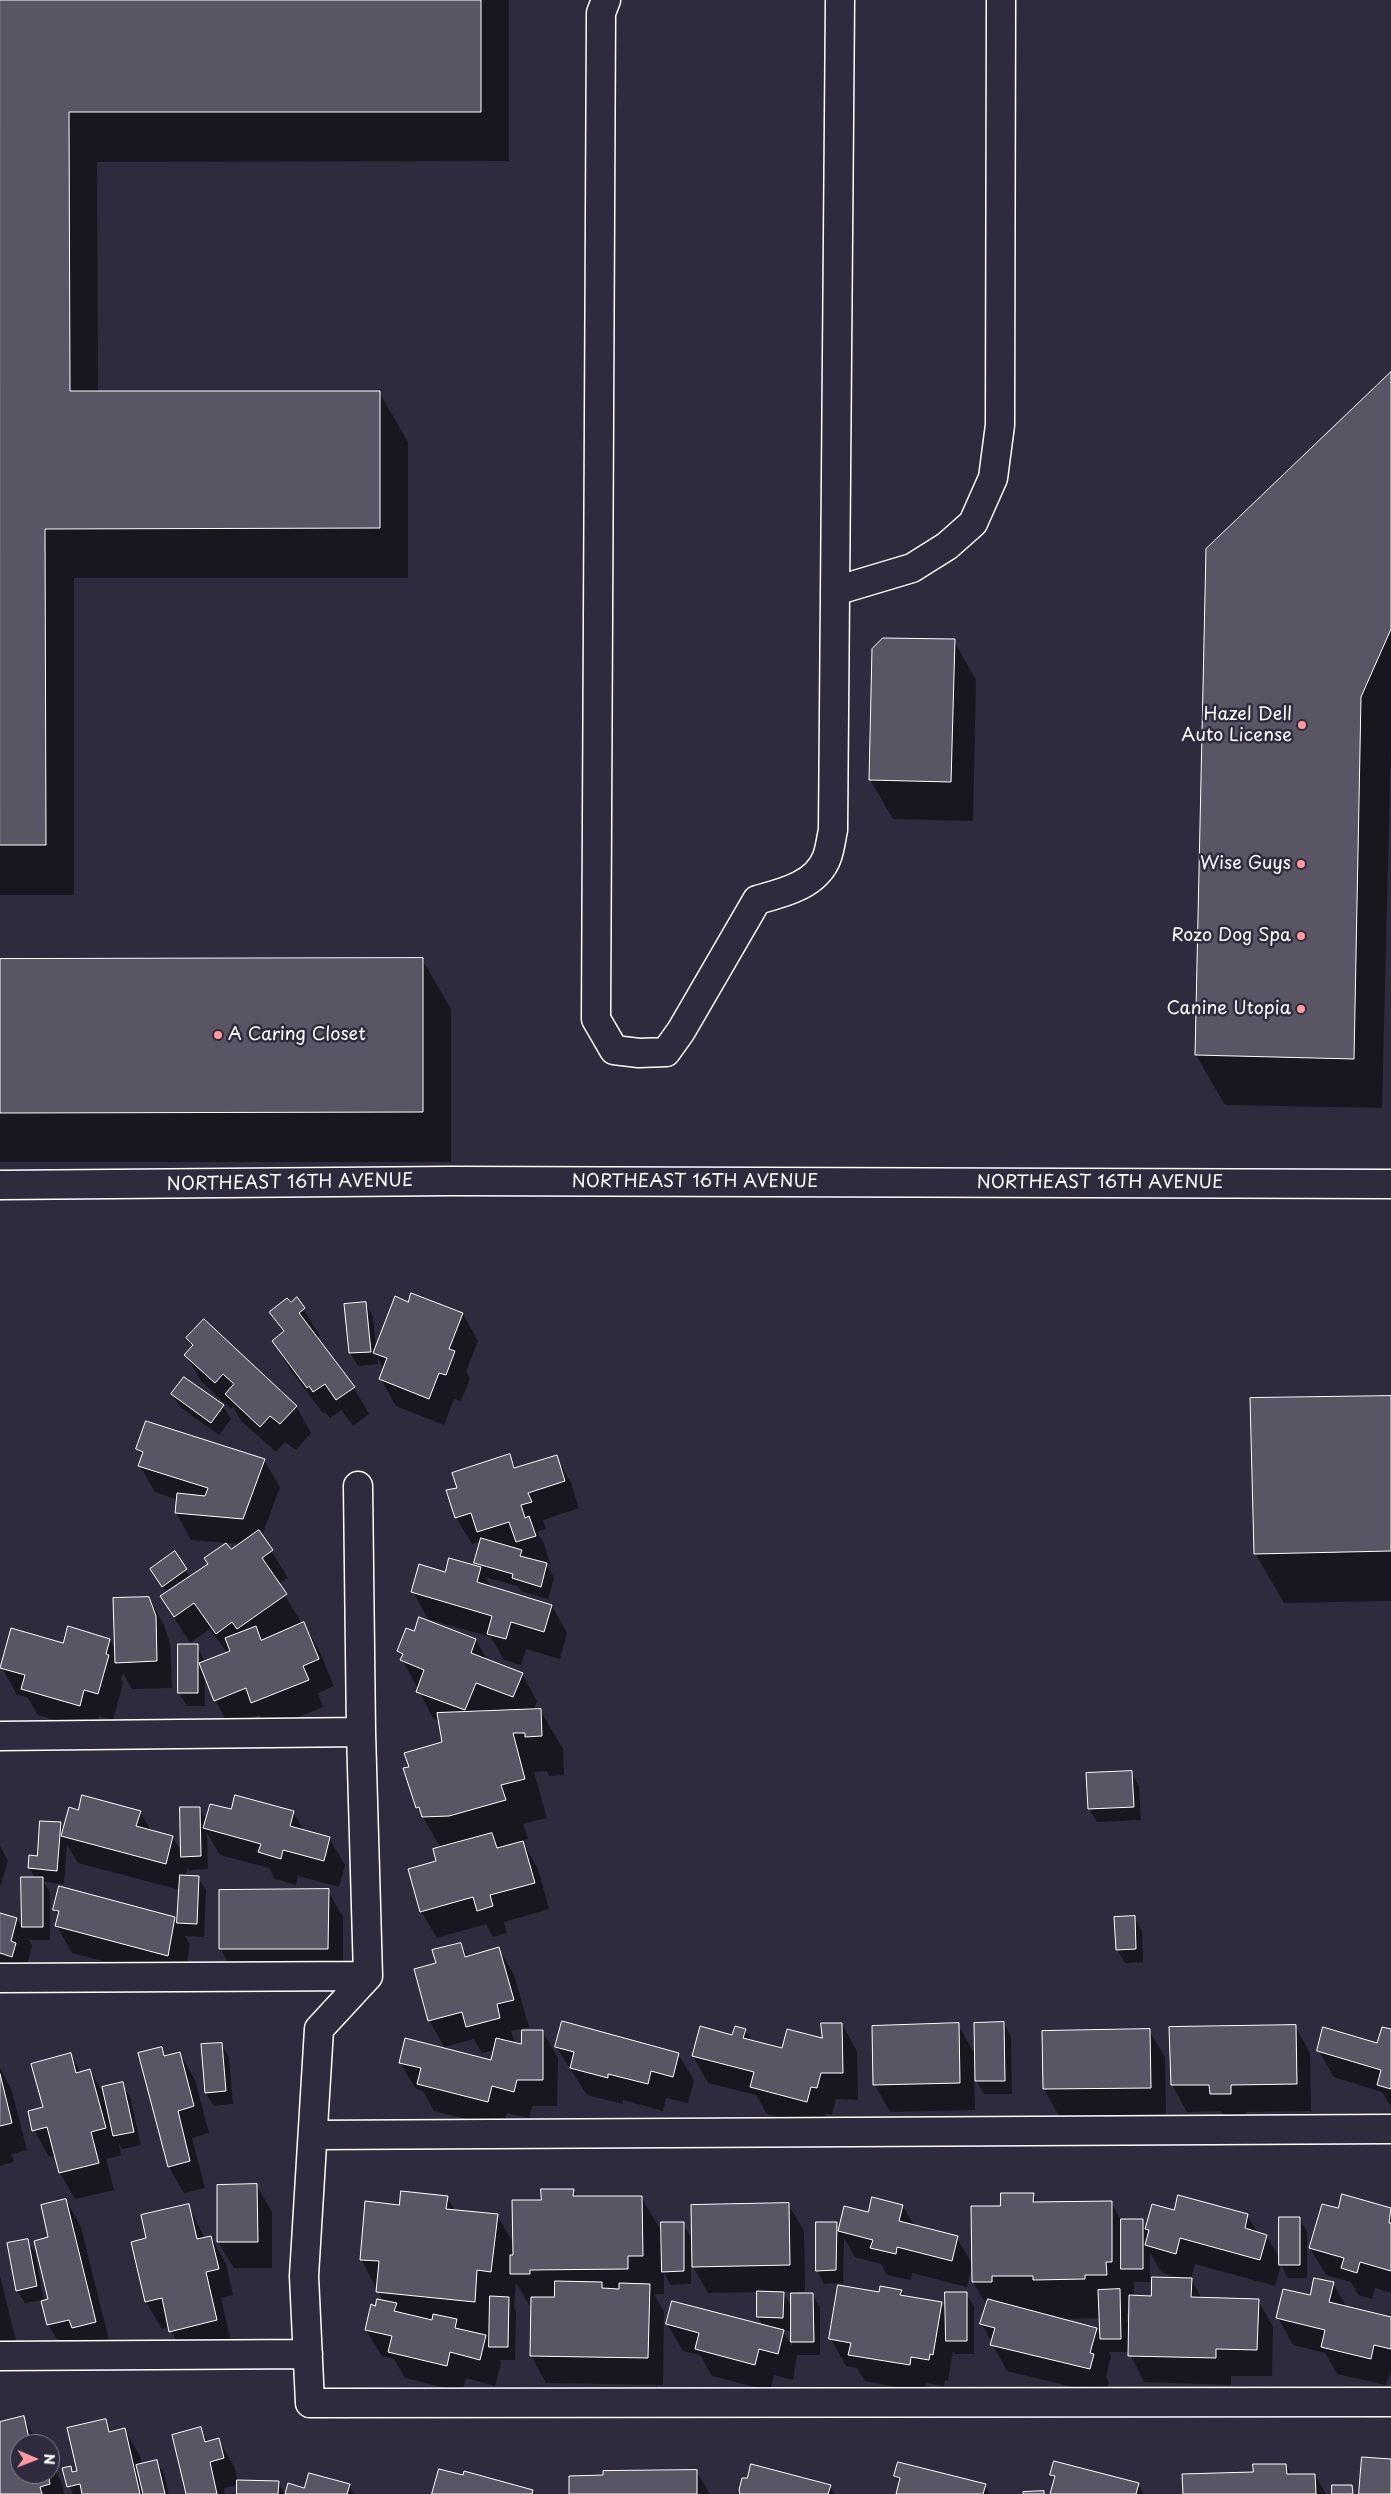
<!DOCTYPE html>
<style>
body{margin:0}
#map{position:relative;width:1391px;height:2494px;overflow:hidden;background:#2f2a3d;font-family:"Playpen Sans",sans-serif}
canvas{display:block}
.north{position:absolute;left:10px;top:2434px;width:50px;height:50px;box-sizing:border-box;background:#2f2a3d;border:1px solid #827f8b;border-radius:50%;rotate:91deg;font-size:14px;font-weight:700;line-height:20px;text-align:center;color:#fff}
.north::after{content:'';display:block;margin:auto;width:18px;height:22px;background:#ff9aa2;clip-path:polygon(50% 0,100% 100%,50% 72%,0 100%)}
</style>
<div id="map">
<canvas width="1391" height="2494"></canvas>
<div class="north">N</div>
</div>
<script>
const context = document.querySelector('canvas').getContext('2d');
context.lineJoin = 'round';
function paint(path, color) {
  context.fillStyle = color;
  context.fill(path, 'evenodd');
}
function strokePath(path, color, width, dash) {
  context.strokeStyle = color;
  context.lineWidth = width;
  context.lineCap = dash ? 'butt' : 'round';
  context.setLineDash(dash || []);
  context.stroke(path);
}
function drawText(font, color, halo, rows, align = 'center') {
  context.font = font + ' "Playpen Sans",sans-serif';
  context.lineWidth = 5;
  context.setLineDash([]);
  context.textBaseline = 'middle';
  context.strokeStyle = halo;
  context.fillStyle = color;
  for (const [text, x, y, turn = 0] of rows) {
    context.save();
    context.translate(x, y);
    context.rotate((+turn || 0) * Math.PI / 180);
    context.textAlign = isNaN(turn) ? turn : align;
    if (halo) context.strokeText(text, 0, 0);
    context.fillText(text, 0, 0);
    context.restore();
  }
}
paint(new Path2D(`
 M0,0H509V161L97,162L98,392H379L408,442V578H74V895H0Z
 M1391,374V743L1382,1108L1225,1105L1196,1055L1207,550Z
 M954,641L976,680L973,821L893,819L870,780Z
 M422,959L451,1009V1162H0V960Z
 M412,1295L463,1314L478,1341L466,1372L470,1379L461,1401L454,1399L444,1425L396,1406L381,1379L384,1370L377,1357L378,1364L358,1366L350,1353L365,1303L373,1316L376,1349L409,1304Z
 M297,1299L320,1336L316,1338L354,1388L369,1414L353,1426L341,1410L330,1418L325,1412L323,1413L289,1368L273,1341L283,1333L271,1312Z
 M187,1339L296,1406L311,1433L296,1450L285,1442L276,1452L241,1421L233,1407L231,1409L201,1381L186,1355L193,1348Z
 M172,1394L223,1406L231,1419L219,1435L180,1407Z
 M1391,1397V1601L1284,1603L1255,1553Z
 M138,1449L264,1460L280,1487L262,1536L288,1578L278,1584L301,1622L295,1626L304,1624L319,1650L334,1686L318,1693L323,1707L268,1729L259,1715L230,1727L215,1700L205,1674V1706H187L179,1693L197,1646L205,1662L227,1653L210,1629L190,1643L161,1597L167,1593L159,1582L174,1553L190,1577L240,1544L191,1540L176,1513L178,1500L155,1492L140,1466L142,1457Z
 M510,1455L517,1469L556,1456L571,1483L579,1508L543,1520L546,1529L537,1532L544,1544L550,1563L546,1564L554,1578L548,1599L521,1591L518,1586L485,1577L492,1588L552,1606L567,1633L560,1659L526,1649L521,1665L504,1660L491,1637L428,1619L413,1592L446,1574L478,1567L475,1563L482,1541L472,1544L456,1517L458,1488Z
 M149,1598L164,1625L170,1644L172,1688L132,1689L123,1673L121,1679L123,1683L113,1720L99,1716L95,1732L38,1715L27,1697L17,1695L2,1668L64,1644L110,1640L116,1651Z
 M415,1633L476,1640L488,1661L522,1674L537,1701L534,1710H540L563,1749L564,1775L549,1776L547,1771L534,1772L547,1818L523,1824L528,1839L522,1841L538,1869L549,1909L504,1922L507,1933L493,1937L486,1924L437,1938L421,1911L441,1848L417,1807L411,1768L444,1743L440,1721L433,1718L398,1651Z
 M1131,1772L1139,1786L1141,1820L1097,1822L1089,1809L1087,1775Z
 M199,1808L206,1820L232,1811L293,1812L304,1831L329,1838L345,1865L339,1887L298,1876L296,1885L275,1879L269,1868L220,1855L207,1833L208,1869L189,1870L188,1867L185,1876L198,1877L206,1890L204,1937L185,1936L190,1944L184,1982L72,1953L57,1926L59,1917L55,1910L174,1918L178,1925L180,1890L78,1863L67,1845L64,1884L44,1882L50,1892V1940H29L32,1946L27,1965L0,1975V1914L17,1919L23,1930L22,1878H35L29,1868L30,1856L38,1857L60,1824L64,1830L79,1812H140L152,1832L173,1838L182,1853Z
 M0,1846L8,1861L0,1887Z
 M328,1891L343,1917V1975H235L220,1948Z
 M1134,1917L1142,1931L1143,1962L1125,1963L1117,1949Z
 M461,1944L468,1957L499,1949L514,1975L529,2027L511,2031L515,2044L522,2046L543,2032L558,2058L557,2106H532L529,2118L507,2113L503,2128L434,2111L423,2091L416,2089L400,2063L492,2062L495,2050L482,2053L474,2039L444,2047L429,2020L437,1964Z
 M1004,2023L1011,2037L1012,2094H984L974,2077L975,2110L890,2112L875,2085L958,2025L976,2056Z
 M842,2024L857,2051L858,2100L836,2099L832,2115L826,2113L822,2128L767,2114L756,2095L708,2083L693,2056L701,2028L733,2036L745,2030L752,2041L783,2050L823,2040Z
 M1295,2026L1310,2053L1311,2111L1246,2112V2121H1227L1221,2111L1187,2112L1172,2085Z
 M1149,2030L1165,2057L1166,2114L1059,2116L1044,2089Z
 M1391,2031V2107L1382,2092L1334,2077L1318,2050L1378,2044Z
 M221,2044L229,2057L233,2104L214,2106L206,2093Z
 M556,2047L678,2054L694,2080L688,2103L666,2098L663,2111L623,2100V2104L587,2095Z
 M161,2048L166,2057L180,2053L195,2080L209,2133L192,2138L205,2188L184,2193L169,2167Z
 M71,2055L81,2073L90,2070L105,2096L122,2084L130,2097L141,2145L122,2149L119,2144L121,2155L106,2159L114,2190L75,2199L60,2173L55,2156L49,2157L34,2130Z
 M0,2068L11,2088L27,2150L11,2154L14,2162L0,2166Z
 M256,2185L272,2212V2268H234L218,2242Z
 M573,2190L577,2197H641L663,2234L683,2223L692,2240L788,2204L804,2231L805,2291L799,2292V2294H812L820,2307V2355H797L793,2380L774,2375L770,2391L712,2376L700,2355L683,2351L667,2324L763,2326L758,2317V2292L708,2293L691,2263V2284L671,2285L664,2273V2294H654L664,2312L663,2385L546,2383L531,2356L532,2309L516,2283L514,2307L516,2311L515,2360H499L501,2363L495,2386L466,2378L462,2392L405,2378L394,2359L382,2356L366,2330L376,2308L383,2301L361,2259L400,2206L447,2197L455,2211L497,2215L514,2244L542,2201ZM783,2292H792V2308ZM783,2330L792,2331V2347L786,2336Z
 M1033,2194L1038,2203L1111,2202L1121,2220H1142L1146,2228L1174,2212L1247,2215L1258,2233L1266,2236L1281,2260L1299,2218L1307,2231V2278H1288L1281,2265L1275,2286L1195,2264L1191,2279L1202,2299L1258,2300L1273,2327L1272,2376H1231V2385L1144,2382L1129,2352H1109L1111,2356L1106,2377L1109,2382L1105,2395L1007,2371L982,2324L987,2306L973,2282L972,2266L967,2287L912,2273L911,2280L887,2275L881,2264L855,2257L844,2238L843,2283L824,2284L817,2270L836,2224L839,2230L869,2214L903,2206L915,2227L957,2238L973,2265L1002,2208ZM1150,2252L1161,2272L1183,2279L1150,2278ZM1134,2282H1153L1152,2297H1134ZM1127,2313H1130V2322H1127ZM1044,2315H1054L1057,2319ZM1101,2318L1102,2339L1096,2329L1059,2319Z
 M1343,2196L1391,2210V2293L1375,2288L1372,2299L1358,2295L1351,2282L1326,2275L1310,2248L1339,2210Z
 M66,2200L81,2227L111,2349L64,2351L48,2324L43,2300L25,2303L17,2290L27,2240L35,2253L44,2301L50,2299Z
 M188,2205L205,2239L211,2237L226,2264L233,2295L221,2298L232,2347L186,2358L169,2327L162,2329L146,2302L132,2243L148,2239Z
 M0,2276L17,2345L0,2349Z
 M1333,2283L1347,2308L1391,2318V2371L1386,2385L1337,2374L1325,2353L1293,2345L1278,2318Z
 M901,2291L905,2297L941,2303L947,2313L966,2293L974,2306V2354H955L953,2351L948,2381L945,2380L944,2386L926,2383L924,2392L865,2381L857,2368L846,2366L831,2339L880,2294Z
 M23,2418L39,2444H20V2474H50V2462L61,2481L64,2494H0V2424Z
 M105,2420L112,2432L124,2429L140,2456L142,2465L157,2461L164,2474L169,2494H73L64,2469L70,2467L73,2473L78,2472Z
 M201,2429L208,2442L218,2439L234,2466L238,2482H278L285,2494H238V2485L224,2488L225,2494H187Z
 M1286,2465L1292,2475H1315L1326,2494H1184Z
 M696,2471L710,2494H570Z
 M1052,2475L1138,2484L1144,2494H1051L1055,2481Z
 M895,2476L985,2485L990,2494H897L900,2484Z
 M349,2485L354,2494H286L305,2489Z
 M830,2486L834,2494H741Z`), '#0007');
const building = new Path2D(`
 M0,0H481V112H69L70,391H380V528L45,529L46,845H0Z
 M1391,372V629L1361,697L1354,1059L1195,1055L1206,549Z
 M883,638L955,639L951,782L869,780L872,649Z
 M423,958V1112L0,1113V959Z
 M411,1293L463,1313L449,1349L455,1351L446,1375L439,1373L429,1399L379,1379L387,1358L373,1353L395,1296L408,1302Z
 M297,1297L305,1308L299,1313L355,1387L336,1400L325,1384L313,1392L309,1386L307,1388L272,1341L284,1331L269,1312L287,1298L291,1302Z
 M366,1302L371,1352L349,1353L344,1304Z
 M204,1319L297,1406L280,1424L270,1416L260,1427L225,1394L234,1384L223,1374L215,1383L184,1355L193,1345L186,1338Z
 M184,1377L224,1405L211,1423L171,1394Z
 M1391,1396V1551L1254,1554L1250,1398Z
 M146,1421L265,1459L243,1519L175,1513L177,1493L205,1496L208,1488L138,1466L143,1452L136,1449Z
 M510,1454L514,1468L557,1455L565,1481L528,1493L532,1502L521,1505L525,1518L529,1516L536,1536L516,1542L509,1522L477,1532L471,1513L455,1518L446,1490L457,1488L452,1473Z
 M259,1530L273,1550L262,1558L287,1594L237,1629L232,1622L216,1634L194,1603L174,1617L160,1596L208,1564L204,1558L226,1543L231,1549Z
 M481,1538L522,1550L520,1556L547,1563L541,1587L512,1578L513,1574L474,1563Z
 M175,1551L187,1569L162,1587L150,1569Z
 M449,1558L481,1567L477,1582L552,1605L544,1632L511,1622L506,1639L487,1634L492,1616L411,1592L419,1564L445,1572Z
 M149,1597L156,1616L157,1661L115,1663L113,1598Z
 M419,1617L476,1639L471,1653L523,1673L513,1697L476,1683L465,1710L416,1692L424,1670L400,1660L403,1654L397,1651L406,1628L414,1631Z
 M304,1622L319,1659L303,1666L309,1680L251,1703L246,1688L214,1701L199,1663L230,1651L225,1638L256,1626L261,1640Z
 M68,1626L110,1639L106,1654L109,1655L98,1694L84,1690L80,1706L21,1689L25,1675L0,1668L11,1628L63,1643Z
 M178,1644H198V1693H178Z
 M541,1709L542,1736L525,1737V1733H513L525,1779L501,1785L506,1800L449,1816L422,1817L419,1807L416,1808L403,1768L409,1767L404,1753L442,1742L437,1713Z
 M1132,1771L1134,1807L1088,1809L1086,1773Z
 M82,1795L141,1811L136,1826L173,1836L166,1864L61,1836L69,1807L78,1810Z
 M235,1795L294,1811L290,1826L330,1837L324,1861L283,1850L281,1859L258,1852L261,1844L203,1828L210,1804L231,1809Z
 M180,1807H200L201,1856L181,1857Z
 M40,1821L61,1822L57,1871L28,1868L29,1855L37,1856Z
 M492,1833L497,1848L523,1841L535,1883L490,1895L493,1906L477,1911L473,1897L420,1912L408,1869L436,1861L433,1849Z
 M180,1875L199,1876L197,1924L177,1923Z
 M21,1877H43V1927H22Z
 M59,1886L175,1917L168,1956L55,1926L59,1911L53,1910Z
 M329,1889L328,1949H219V1890Z
 M0,1913L17,1918L11,1941L16,1943L12,1957L0,1953Z
 M1135,1916L1136,1949L1116,1950L1114,1917Z
 M461,1943L465,1957L499,1947L514,2000L497,2004L500,2018L466,2027L462,2012L428,2021L414,1969L436,1963L432,1950Z
 M562,2021L679,2053L673,2077L651,2071L648,2084L608,2074V2078L570,2068L574,2052L555,2047Z
 M1004,2022L1005,2081H975L974,2023Z
 M821,2023H842L843,2073H821L817,2088L811,2087L807,2102L750,2087L754,2072L692,2056L700,2026L732,2035L735,2026L746,2029L743,2038L782,2048L787,2029L822,2038Z
 M959,2023L960,2083L873,2085L872,2026Z
 M1296,2025L1297,2084L1231,2085V2094H1210L1209,2085H1171L1169,2027Z
 M1323,2027L1377,2043L1382,2027L1391,2029V2089L1377,2085L1381,2070L1317,2051Z
 M1150,2029L1151,2088L1043,2089L1042,2031Z
 M522,2030H543V2080H517L514,2092L492,2086L488,2102L417,2084L421,2068L399,2063L405,2038L491,2060L496,2038L521,2044Z
 M222,2043L226,2091L205,2093L201,2044Z
 M162,2047L164,2056L180,2052L194,2106L178,2111L190,2161L168,2167L138,2053Z
 M71,2053L76,2073L90,2069L106,2128L91,2132L99,2163L59,2173L47,2127L32,2131L28,2111L43,2107L31,2064Z
 M0,2074L12,2123L0,2126Z
 M123,2082L134,2132L113,2136L102,2087Z
 M257,2184L258,2242H217V2185Z
 M541,2189H574L573,2196H642L643,2256H628V2269L530,2270V2274H510V2255H513L512,2200H541Z
 M401,2191L448,2196L446,2209L498,2214L491,2272L477,2270L475,2302L376,2292L379,2261L360,2260L365,2201L399,2205Z
 M1001,2193H1034L1033,2202L1112,2201V2262H1106L1107,2275H1085V2279L1033,2280V2276H992V2282H972L971,2206H1000Z
 M1342,2194L1391,2208L1389,2223H1391V2271L1360,2262L1357,2273L1341,2268L1344,2258L1309,2248L1322,2204L1338,2208Z
 M1178,2195L1248,2214L1245,2228L1267,2235L1260,2260L1180,2238L1176,2254L1145,2245L1149,2230L1145,2229L1152,2204L1174,2210Z
 M872,2197L903,2205L899,2221L958,2236L952,2261L897,2247L896,2254L870,2248L873,2240L838,2231L844,2206L868,2212Z
 M66,2199L96,2322L72,2328L69,2320L47,2325L41,2301L48,2299L34,2241L48,2237L41,2205Z
 M789,2203L790,2265L692,2267L691,2205Z
 M189,2204L197,2239L211,2236L219,2269L206,2272L217,2320L169,2332L162,2298L145,2302L131,2242L146,2238L141,2215Z
 M1279,2217H1300V2265H1279Z
 M1121,2219H1143V2269H1121Z
 M661,2222H684V2271L662,2272Z
 M816,2222H837L836,2270L816,2271Z
 M28,2239L37,2286L16,2291L7,2243Z
 M1152,2277L1192,2278L1191,2297L1259,2299L1257,2350L1216,2349V2358L1128,2356L1129,2295L1151,2296Z
 M1314,2278L1334,2282L1329,2302L1391,2317V2349L1374,2345L1371,2359L1321,2347L1325,2330L1276,2318L1283,2289L1310,2295Z
 M555,2281L602,2282V2288L619,2289V2283L650,2284L648,2358L530,2356L531,2297H554Z
 M838,2285L879,2292L880,2286L902,2290L900,2295L942,2302L933,2355L930,2354L929,2360L911,2357L910,2365L848,2355L851,2343L829,2339Z
 M1120,2289L1121,2339H1100L1098,2290Z
 M757,2291L784,2292L783,2318L757,2317Z
 M945,2292H967V2341H946Z
 M791,2293H813L814,2342H791Z
 M490,2296L509,2297L508,2347H489Z
 M377,2299L397,2303L394,2311L432,2320L433,2314L457,2319L455,2328L486,2335L480,2360L450,2352L447,2366L388,2352L392,2336L365,2330L371,2304L375,2306Z
 M988,2299L1097,2328L1090,2353L1094,2354L1090,2369L990,2345L995,2328L980,2324Z
 M672,2301L784,2330L778,2354L759,2349L755,2365L695,2349L699,2333L666,2324Z
 M24,2416L30,2443L39,2441L40,2444H20V2474H48L50,2484L40,2487L42,2494H0V2422Z
 M106,2419L109,2432L125,2428L140,2494H82L80,2484L67,2487L62,2468L71,2466L72,2472L77,2471L67,2428Z
 M201,2427L205,2442L219,2438L224,2458L210,2462L217,2494H186L172,2435Z
 M1362,2457L1391,2459V2494H1359Z
 M157,2460L165,2494H143L136,2465Z
 M1054,2461L1139,2483L1136,2494H1050L1055,2476L1050,2475Z
 M898,2462L986,2484L983,2494H896L900,2478L894,2476Z
 M751,2464L831,2485L828,2494H740L739,2490L742,2478H747Z
 M1253,2464H1286L1287,2474H1315L1316,2494H1183L1182,2474L1253,2472Z
 M439,2469L463,2475L464,2471L533,2490L532,2494H432Z
 M697,2470V2494H569V2476L603,2475V2471Z
 M309,2473L350,2484L347,2494H285L288,2483L304,2488Z
 M237,2480L279,2481L278,2494H237Z
 M1332,2485H1352L1353,2494H1332Z
 M1044,2491V2494H1023V2492Z`);
paint(building, '#595564');
strokePath(building, '#fff', 1);
const minor = new Path2D(`
 M606,0L601,13L596,1019L614,1050L639,1053L666,1052L681,1031L757,900C783,893 817,885 827,857C830,849 831,839 833,830L840,0
 M835,591L912,568L947,546L973,523L993,478L1000,425L1001,0
 M0,1185L450,1181L1391,1184
 M358,1486L361,1732L368,1976L319,2029L304,2276L310,2403L1391,2402
 M0,1736L361,1732
 M0,1978L368,1976
 M313,2135L1391,2129
 M0,2356L308,2354`);
strokePath(minor, '#fff', 31);
strokePath(minor, '#2f2a3d', 28);
for (const [x, y, r, color] of [
 [1302,725,5,"#ff9aa2"],
 [1301,864,5,"#ff9aa2"],
 [1301,936,5,"#ff9aa2"],
 [1301,1009,5,"#ff9aa2"],
 [218,1035,5,"#ff9aa2"]
]) {
  const dot = new Path2D();
  dot.arc(x, y, r, 0, 2 * Math.PI);
  context.fillStyle = color;
  context.fill(dot);
  strokePath(dot, '#2f2a3d', 2);
}
drawText('18px', '#fff', '#2f2a3d', [
 ["Hazel Dell",1292,715],
 ["Auto License",1292,736],
 ["Wise Guys",1291,864],
 ["Rozo Dog Spa",1291,936],
 ["Canine Utopia",1291,1009],
 ["A Caring Closet",228,1035,"left"]
], 'right');
drawText('18px', '#fff', '#2f2a3d', [
 ["NORTHEAST 16TH AVENUE",695,1182],
 ["NORTHEAST 16TH AVENUE",290,1183,-1],
 ["NORTHEAST 16TH AVENUE",1100,1183]
]);
</script>
